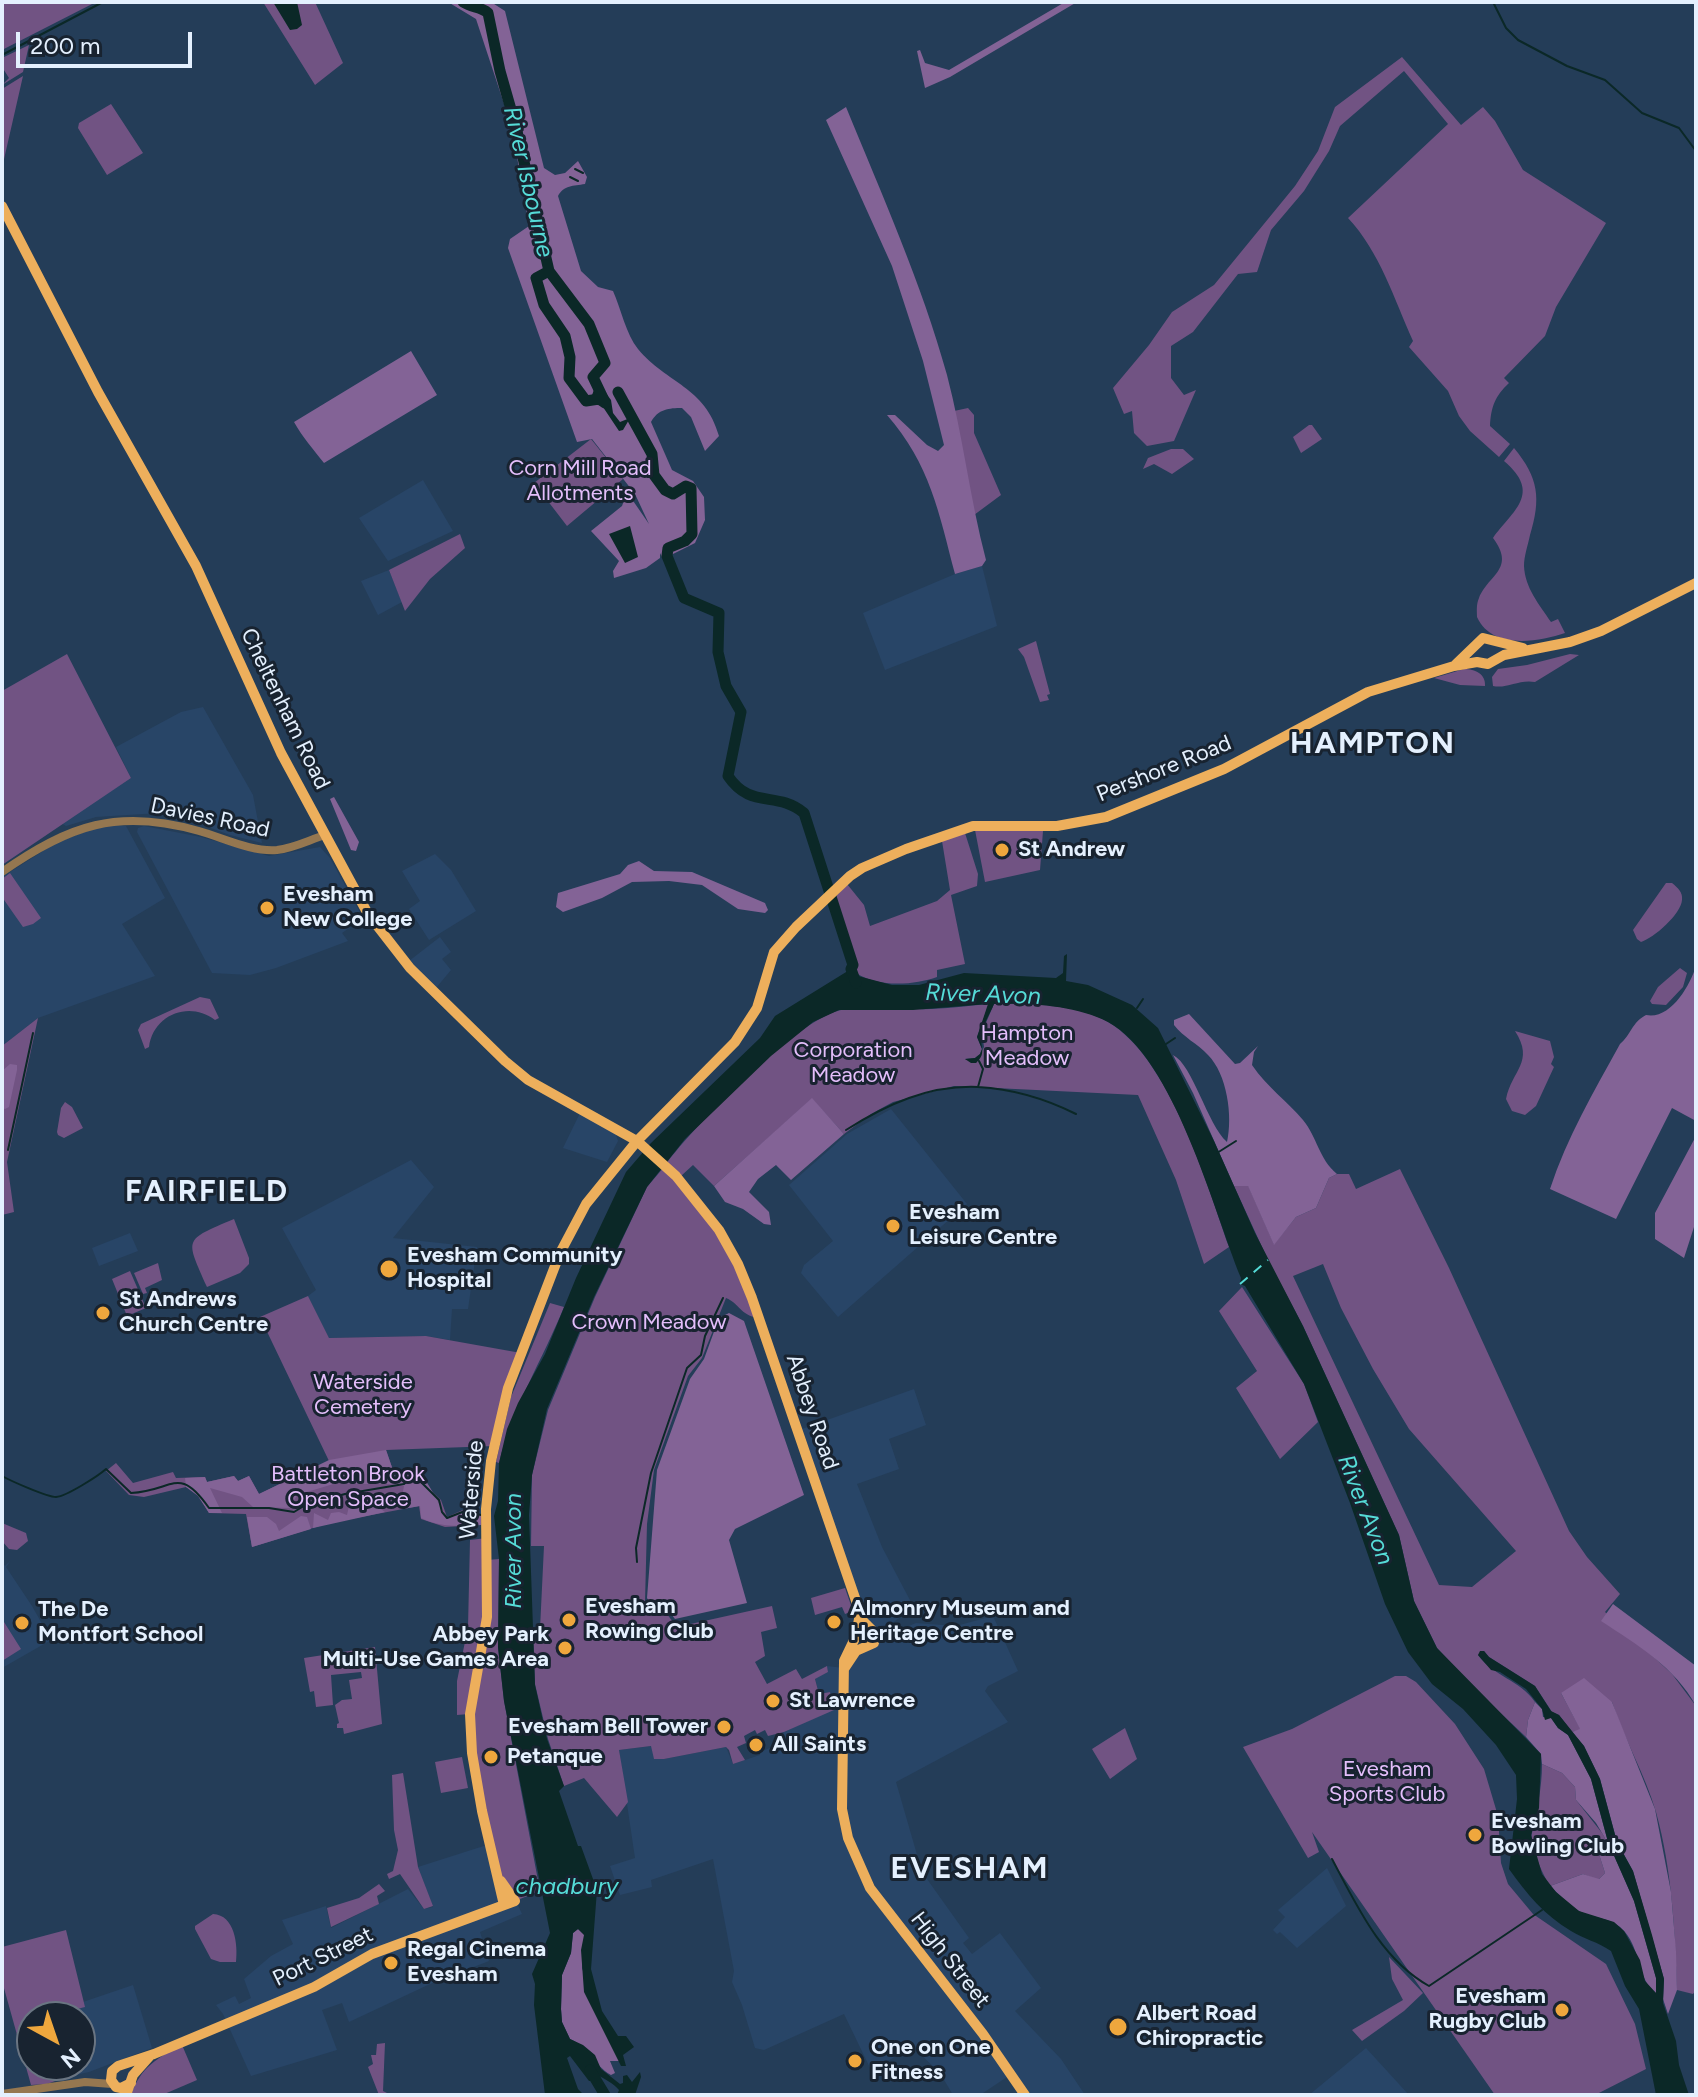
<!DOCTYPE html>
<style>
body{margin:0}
#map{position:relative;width:1698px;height:2097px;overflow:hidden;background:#243d58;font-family:Figtree,sans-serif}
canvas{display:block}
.frame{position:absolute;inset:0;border:4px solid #e4f0fe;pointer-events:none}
.north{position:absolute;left:16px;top:2001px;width:80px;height:80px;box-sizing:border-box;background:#182330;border:2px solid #6a7582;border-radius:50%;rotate:140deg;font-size:22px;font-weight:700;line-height:32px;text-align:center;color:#e4f0fe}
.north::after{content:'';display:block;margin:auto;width:28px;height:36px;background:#efa73d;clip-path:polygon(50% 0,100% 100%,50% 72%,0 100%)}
.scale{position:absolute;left:16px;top:32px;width:176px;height:36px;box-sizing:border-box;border:4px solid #e4f0fe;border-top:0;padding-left:10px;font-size:24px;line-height:28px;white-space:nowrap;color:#e4f0fe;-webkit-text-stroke:6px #182330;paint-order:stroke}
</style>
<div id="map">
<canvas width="1698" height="2097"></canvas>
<div class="frame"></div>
<div class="north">N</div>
<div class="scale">200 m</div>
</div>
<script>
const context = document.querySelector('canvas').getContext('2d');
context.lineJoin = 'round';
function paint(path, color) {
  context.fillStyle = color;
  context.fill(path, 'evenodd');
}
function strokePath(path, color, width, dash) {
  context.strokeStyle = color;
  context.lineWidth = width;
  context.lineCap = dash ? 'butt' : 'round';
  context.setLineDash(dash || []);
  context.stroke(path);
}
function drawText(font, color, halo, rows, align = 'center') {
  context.font = font + ' Figtree,sans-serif';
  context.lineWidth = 6;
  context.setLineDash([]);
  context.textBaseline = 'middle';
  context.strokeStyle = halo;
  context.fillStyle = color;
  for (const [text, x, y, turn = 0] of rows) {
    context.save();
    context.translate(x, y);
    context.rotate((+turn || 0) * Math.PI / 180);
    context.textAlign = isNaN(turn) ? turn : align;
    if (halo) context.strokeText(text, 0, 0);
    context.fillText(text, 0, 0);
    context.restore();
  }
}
paint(new Path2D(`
 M423,480L453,531L388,561L359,518Z
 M982,566L997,626L885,670L863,613L955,574Z
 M389,570L402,602L378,615L361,581Z
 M203,707L253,795L262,843L230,835L178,816L159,813L96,817L66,826L61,823L131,778L116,747L181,712Z
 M115,825L126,826L165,898L122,924L155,976L38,1018L2,1046V877L59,841L93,829Z
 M144,826L201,837L269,856L320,847L330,858L363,918L342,933L348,941L276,968L250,975L212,973L137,832L138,828Z
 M435,854L451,870L476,911L429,940L409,909L420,901L402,871Z
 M440,937L451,952L442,959L451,970L436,988L409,961Z
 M891,1109L967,1204L838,1317L801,1273L804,1265L833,1241L789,1185L847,1134Z
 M580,1113L615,1132L618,1141L607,1162L563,1148Z
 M411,1160L434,1187L393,1238L477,1247L468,1309H452L450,1340L426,1336L329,1338L308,1296L316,1290L282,1228Z
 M130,1233L138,1251L99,1266L92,1248Z
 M914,1389L926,1425L889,1439L899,1469L857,1484L882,1547L912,1604L903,1615L891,1624L873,1627L867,1623L799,1430Z
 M465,1485L482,1486L481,1514L465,1509Z
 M11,1560L6,1567L32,1606L51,1640L2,1668V1562L5,1566Z
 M993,1616L1018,1671L988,1686L985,1691L1008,1722L896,1782L922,1872L969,1938L963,1943L972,1954L1000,1933L1041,1988L1015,2011L1061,2059L1085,2095H1024L1010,2075L980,2095H953L940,2073L913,2047L871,2070L844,2014L764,2050L755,2048L742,2005L732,1982L734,1971L713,1859L651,1880L652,1887L620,1895L610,1866L635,1858L619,1750L652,1746L664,1759L726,1747L733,1764L760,1755V1752L782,1743L781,1737L784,1732L825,1713L830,1692L819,1694L815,1678L828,1672L827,1666L844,1668L863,1650L889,1634L916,1623L956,1626Z
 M490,1844L522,1914L480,1932L489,1961L430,1984L349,2022L342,2003L322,2010L337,2050L251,2076L223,2014L216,2005L235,1996L239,2004L251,1998L244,1979L271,1956L293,1944L282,1920L326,1906L331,1928L408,1889L424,1909L433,1907L418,1867Z
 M1327,1868L1346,1906L1297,1948L1280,1932L1277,1934L1273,1930L1285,1917L1278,1910Z
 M133,1985L152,2048L89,2072L66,2077L62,2065H80V2017L46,2016L84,2007L83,2002Z
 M1366,2048L1409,2095H1309Z`), '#284567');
paint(new Path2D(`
 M2,2H96L2,50Z
 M263,2H315L343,63L315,85Z
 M29,45L23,72L2,85L9,78L2,67V58Z
 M1402,57L1461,125L1483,107L1495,121L1523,170L1606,223L1556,307L1545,336L1504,378L1509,383C1495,396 1491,407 1490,426L1510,444L1499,457L1470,431L1459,416L1448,391L1409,347L1413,341C1394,299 1380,252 1348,218L1448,124L1404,71L1340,126L1329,151L1304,191L1271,230L1257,272L1238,274L1193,332L1171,346V378L1184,395L1196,390L1174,441L1147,446L1134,433L1132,411L1124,414L1113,388L1149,345L1172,312L1214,285L1295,186L1318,151L1335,107Z
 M23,76L2,168V89Z
 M111,104L143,153L107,175L78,128L79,123Z
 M968,408L974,415V433L1001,495L974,515L954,411Z
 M1309,425H1312L1322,439L1301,453L1293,437Z
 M591,439L623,479L567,526L534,483Z
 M1514,448C1539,478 1541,499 1530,535C1528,545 1524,556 1524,566C1525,588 1539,604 1551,622L1558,619L1565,633C1538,642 1492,650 1477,617C1477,611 1476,605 1479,598C1489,574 1516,569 1493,538C1512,511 1543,494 1504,461Z
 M1171,449H1183L1194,459L1172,474L1154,464L1143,469L1148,458Z
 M460,534L465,548L430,579L405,611L389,570Z
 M1036,641L1050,694L1047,695L1049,700L1040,702L1024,657L1018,649Z
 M67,654L131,778L2,865V691Z
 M1570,654L1579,655L1535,682C1519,679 1507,689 1493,686L1492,677L1498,669L1527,665Z
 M1464,669C1475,669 1486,674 1485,686L1460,685L1434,678Z
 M975,830L1043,831L1040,870L985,882Z
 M965,833L978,874L977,886L951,895L965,964L937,970V977C912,986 872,988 851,969L853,965L832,901L847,884L864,905L870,926L937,901L950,890L942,841Z
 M10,873L41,918L33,924L23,927L2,897V879Z
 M1666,883H1672C1678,888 1683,892 1682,900C1681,914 1654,938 1641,942L1637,939L1633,930Z
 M1680,968L1687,973L1683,987L1666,1005L1652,1004L1650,1001L1658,987Z
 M200,997L210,999L219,1018L215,1020C189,1000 153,1015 149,1047L145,1049L138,1030L141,1024Z
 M989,1004L977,1037L982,1049L980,1054L975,1058L965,1059L976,1063L984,1047L982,1032L994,1004C1029,1003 1077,1004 1108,1022C1169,1057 1207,1184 1229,1247L1204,1264L1176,1180L1138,1095L954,1086L893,1102L871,1114L844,1134L812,1099L714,1186L693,1165L681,1176L666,1164C694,1126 797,1019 841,1010C865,1005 890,1009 915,1009C940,1010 964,1006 989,1004Z
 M38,1018L7,1162L14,1212L2,1215V1046Z
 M1515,1031L1550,1041L1554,1057L1551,1064L1554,1067L1536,1106L1525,1115L1512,1111L1506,1099C1512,1070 1535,1062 1515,1031Z
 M65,1102L72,1107L83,1128L64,1138L58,1135L57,1132L61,1108Z
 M664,1167L718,1231L758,1318C740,1315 739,1303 726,1298L702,1358L688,1376L654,1470L647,1524L645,1602L649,1606L663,1609L677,1627L772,1606L777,1628L761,1632L765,1656L755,1662L767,1684L796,1669L802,1679L827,1666L828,1672L815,1679L819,1694L830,1692L834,1710L784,1732L768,1736L765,1730L757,1734L755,1730L744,1736L746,1743L737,1747L745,1760L733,1764L729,1750L726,1747L664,1759H654L651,1746L619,1750L628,1802L617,1817L584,1778L564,1786L548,1739L535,1684L533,1631L540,1629L544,1546H531L532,1475L548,1410L595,1297L647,1187Z
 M1400,1169L1449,1268L1569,1531L1587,1557L1620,1594L1605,1612L1672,1674L1696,1706V1990L1693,1994L1677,1990C1675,1930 1672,1870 1656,1812C1645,1774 1624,1739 1612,1702L1561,1693L1581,1730L1572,1732L1559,1715L1552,1712L1535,1686L1489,1657L1484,1651L1478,1655C1493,1676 1520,1680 1535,1702L1528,1720L1526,1737L1478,1692L1437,1648L1414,1601L1399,1535L1303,1326L1268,1260L1234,1186L1248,1185L1274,1244L1296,1217L1316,1208L1329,1178L1337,1174H1349L1356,1189ZM1323,1264L1341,1308L1373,1369L1409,1429L1516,1551L1472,1587L1439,1585L1293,1276Z
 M234,1219L249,1258V1264L240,1273L207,1287C186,1238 182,1241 234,1219Z
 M158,1263L162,1280L145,1288L147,1293L143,1294L134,1273Z
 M130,1271L146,1308L127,1316L112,1279Z
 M1242,1287L1304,1384L1318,1422L1280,1459L1236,1388L1257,1371L1219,1311Z
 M308,1296L329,1338L426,1336L521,1353L494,1446L386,1450L396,1479L417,1470L421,1481L441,1500L447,1517L465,1509L477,1513L481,1525L445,1527L421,1519L419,1506L329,1523L252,1547L246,1514L209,1513L197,1493L186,1487L144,1497L129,1495L106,1471L116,1463L133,1483L173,1472L176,1478L205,1477L207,1482L234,1476L238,1481L249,1476L259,1494L329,1461L260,1317Z
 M550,1303L564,1307C542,1361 513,1406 499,1463L496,1462L511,1397Z
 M2,1523L26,1533L28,1541L17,1550L9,1549L2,1541Z
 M487,1538V1560L499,1559L498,1647L504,1701L540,1891L515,1901L497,1874L469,1714L457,1715V1681L468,1627L470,1540Z
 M845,1588L853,1611L845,1614L842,1607L815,1615L811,1598Z
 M4,1622L21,1649L2,1661V1623Z
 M375,1647L382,1724L344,1734L343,1728H337V1724L339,1723L335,1705L342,1700L352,1699L349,1680L362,1678L361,1672L331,1675L333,1705L316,1707L314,1691L310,1692L304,1658Z
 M1395,1676H1406L1416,1682L1455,1724L1484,1769L1498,1816L1501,1863L1508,1884L1533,1914L1606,1964L1635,2024L1646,2069L1595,2095H1495L1312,1832L1319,1852L1308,1858L1243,1747L1292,1729Z
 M1125,1728L1137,1759L1110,1779L1092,1749Z
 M462,1757L468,1788L441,1793L435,1762Z
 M1542,1764L1562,1773L1575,1787L1576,1800L1602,1833L1605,1838L1598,1851L1605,1873L1598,1880L1583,1874L1550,1886C1543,1875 1529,1845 1532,1833C1537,1810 1542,1788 1542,1764Z
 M403,1773L418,1867L433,1906L424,1909L400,1874L389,1879L387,1874L393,1871L398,1850L394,1830L392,1775Z
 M379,1884L385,1891L377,1896L379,1904L331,1927L327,1908L359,1898Z
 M213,1914C235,1915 238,1945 236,1962H220L211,1959L195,1929V1926Z
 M66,1930L85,2007L47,2017H32V2065H62L66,2077L47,2084L31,2085L2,1981V1947Z
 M1389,1957L1423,1993L1404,2011L1362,2041L1352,2030L1403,2000L1392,1979Z
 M385,2043L383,2091L387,2093L379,2095L368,2067L373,2064L371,2055H376L377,2044Z
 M182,2045L197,2080L162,2095H131C141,2067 157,2058 182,2045Z`), '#715383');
paint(new Path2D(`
 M448,2H491L505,11L544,168L555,175L565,173L578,161L587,177L585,184C573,186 564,185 558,196L581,271L598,287L613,291C621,309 626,334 638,349C667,384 705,386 719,436L705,451L691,417L682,408C669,408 658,409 651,422L672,470L693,481L704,497L705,520L695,543L663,559L660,553V558L646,568L614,578L613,571L619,561L591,531L622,506L627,492L649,524L635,494L592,439L577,442L508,248L510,239L529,226L512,128L476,19Z
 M1065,2H1077L950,77L925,88L917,51L920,50L925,63L949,70Z
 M846,107C882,195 922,284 947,375C963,436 970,499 986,560L982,566L955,574C939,513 930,464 887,415H895L927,445L938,451L944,445L923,361L892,266L826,120Z
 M411,351L437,395L324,463C313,449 303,438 294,422Z
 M334,797L359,842L356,851L351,850L330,799Z
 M639,861L654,871L692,872L765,903L768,910L765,913L738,909L702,885L669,881L632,882L602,898L563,912L556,907L558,893L620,874L628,865Z
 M1696,966V1121L1672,1108L1616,1219L1550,1189C1567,1137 1593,1093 1620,1044C1631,1035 1632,1022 1646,1015C1670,1020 1690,986 1696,966Z
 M1189,1014L1235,1064L1240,1063L1258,1046L1254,1052L1252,1065C1267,1087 1287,1101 1303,1120C1317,1137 1319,1159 1337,1174L1329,1178L1316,1208L1296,1217L1274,1245L1248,1186H1234L1193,1093L1173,1055C1193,1065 1207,1124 1227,1142C1233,1116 1227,1074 1208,1055C1198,1044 1183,1037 1174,1025V1020Z
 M10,1064L17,1065V1070L9,1107L5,1109L2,1108V1071Z
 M812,1098L844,1134L791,1180L776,1165L758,1179L749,1192L769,1212L771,1225L764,1224L743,1209L725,1202L714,1186Z
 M1696,1136L1694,1227L1684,1258L1655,1239V1213Z
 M729,1313L744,1321L804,1495L735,1529L729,1540L747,1603L675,1619L666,1607L650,1603L647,1598L657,1470L690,1379L704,1359L719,1318Z
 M386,1450L396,1479L417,1470C430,1483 437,1502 447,1517L465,1512L481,1514V1525C459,1526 442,1528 421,1518L420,1506L403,1509L401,1502L404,1486L389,1484H350L340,1482L297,1495L290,1508L253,1507L242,1497L210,1488L222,1513H209L198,1496L186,1487L185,1478L205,1477L207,1482L234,1476L238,1481L249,1476L259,1494L329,1460Z
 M361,1503L374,1504L385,1512L313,1528L314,1513L328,1520L331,1513L339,1512L347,1515L349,1506Z
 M301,1516L307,1517L311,1529L252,1547L247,1517H267L276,1524L279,1531Z
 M1613,1604L1696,1666V1706C1675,1667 1636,1644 1601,1621Z
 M1584,1678L1612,1702L1655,1809L1671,1892L1676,1951L1677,1990L1668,2014L1663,1999L1664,1979L1633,1871L1617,1842L1600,1779L1584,1746L1572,1732L1580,1729L1561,1693Z
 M1535,1702L1542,1709L1543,1717L1551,1718L1558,1728L1568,1735L1591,1779L1608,1842L1634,1901L1656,1978V1993C1637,1979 1641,1951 1625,1932C1613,1917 1594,1919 1579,1911C1568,1905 1559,1894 1550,1886L1583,1874L1599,1879L1605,1873L1598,1851L1605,1838L1596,1823L1576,1800L1575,1787L1562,1773L1542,1764L1541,1754L1526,1737L1528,1720Z
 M578,1929L585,1934L582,1968L602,2024L620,2061H610L615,2073L611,2075C592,2064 591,2048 570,2039L562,2022L561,2009L562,1975L571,1953L573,1933Z`), '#836396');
paint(new Path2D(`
 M273,2H297L302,25L297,29L290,30Z
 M596,384H599L611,400L613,413L620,422L630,418L623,430L619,431L601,404L592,402L591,398Z
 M630,526L638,557L625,563L609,534Z
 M1067,954L1066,981L1088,985L1132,1005L1158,1028L1214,1141L1255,1233L1303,1326L1399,1535L1414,1601L1437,1648L1541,1754L1539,1808L1531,1835L1542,1874L1556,1892L1579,1911L1614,1922L1624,1931L1640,1960L1645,1981L1656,1993V1978L1634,1901L1608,1842L1591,1779L1568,1735L1558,1728L1551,1718L1545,1720L1542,1709L1526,1689L1500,1672L1491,1670L1478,1655L1480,1651H1484L1489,1657L1535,1686L1551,1711L1559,1715L1584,1746L1600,1779L1617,1842L1633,1871L1652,1935L1664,1979L1663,2003L1676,2041L1679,2065L1689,2095H1656L1639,2009L1625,1986L1611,1951C1598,1942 1584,1939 1571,1931C1544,1915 1527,1894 1509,1869L1517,1799L1516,1775L1496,1745L1463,1709L1432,1684L1408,1652L1385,1604L1350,1503L1304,1384L1245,1286L1240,1284L1241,1278C1213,1209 1174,1058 1108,1022C1075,1005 1029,1003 994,1004C990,1014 981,1028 981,1037C981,1049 986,1054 976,1063H971L965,1059L975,1058L980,1054L982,1049L977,1037L988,1004L913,1010H839L813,1022L771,1056L685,1139L647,1187L594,1297L547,1409L532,1475L529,1515L535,1685L547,1739L564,1786L559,1791L578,1846H581L597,1890L591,1969L602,2011L618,2036H626L634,2047L623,2055L626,2066H621L584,1992L581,1950L584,1935L578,1929L573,1933L571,1953L562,1975L561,2009L562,2022L570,2039L583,2045L595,2055L601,2069L620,2084L623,2083V2076L627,2075L632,2082L640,2072L641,2077L635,2095H617L619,2090C613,2083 605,2079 597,2075V2081H589L570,2056L567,2058L578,2089L584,2095H545L534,2005L535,1984L532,1974L550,1933L504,1701L498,1647L499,1559L494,1516L498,1501L499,1463L507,1429L518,1403L545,1354L576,1278L626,1172L651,1143L760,1038L775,1016L851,969L858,976L892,985H919L964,973L1056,978L1063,973L1064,956Z`), '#0b2827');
strokePath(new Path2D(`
 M1493,2L1506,28L1518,40L1567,66L1605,80L1642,113L1679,128L1696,151
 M2,55L103,2
 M575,169L583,173
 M570,177L578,181
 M1137,1008L1143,999
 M1166,1044L1175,1038
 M978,1087C1014,1089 1044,1098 1076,1114
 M846,1130C887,1104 929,1085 978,1087L983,1069L979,1061
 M8,1150L33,1033
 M1217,1153L1236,1141
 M2,1476C11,1481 47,1497 56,1497C67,1496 98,1476 106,1469L131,1493C174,1491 178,1464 209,1508H269L294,1512L307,1504L345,1494L404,1484L414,1475L439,1500L442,1512L447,1518L465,1511L481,1515
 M637,1562L636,1548L651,1473L687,1368L701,1355L705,1336L723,1298
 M1332,1859C1357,1906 1381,1959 1429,1986L1542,1910`), '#0b2827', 2);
strokePath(new Path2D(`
 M463,2C472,8 480,6 488,13L500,71L516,127L549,271L589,324L605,363L593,377L603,398
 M549,271L536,278L544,305L565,336L570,357L569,378L586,401L599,399L605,403
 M618,392L652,454L654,475L665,490L673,494L686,486L691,488L692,534L685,541L668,548L667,556L684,598L719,613L718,652L726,686L741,712L728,776C751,810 776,790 804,813L853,965L851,969L856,983
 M590,2070L605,2095`), '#0b2827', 11);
strokePath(new Path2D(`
 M1240,1284L1268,1260`), '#55dbd7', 2, [10, 8]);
strokePath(new Path2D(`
 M2,872C69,825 118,808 199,831C224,838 251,852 277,850C294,848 309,840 325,835
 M2,2094L85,2082L112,2084`), '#957750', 8);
strokePath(new Path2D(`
 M2,206L98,392L196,566L281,753L368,914L410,968L505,1061L528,1080L637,1141L676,1176L719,1230L738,1264L752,1298L863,1621L875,1633L874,1643L856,1651L844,1669
 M1456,664L1483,638L1523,648
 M860,1613L856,1636L844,1661L842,1809L848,1838L870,1888L983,2034L1025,2095
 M504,1905L482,1811L472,1753L470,1714L487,1617L486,1509L491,1461L508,1388L560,1253L586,1204L637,1141L735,1042L757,1008L774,952L796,927L850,876L862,868L906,849L973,826H1057L1106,817L1224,769L1368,692L1454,666L1477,662L1488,664L1504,655L1570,642L1601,631L1696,583
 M131,2083L121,2088L116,2087L111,2080L112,2071L118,2066L154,2054L314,1987L372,1954L515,1901L501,1881
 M126,2095L133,2075L149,2057`), '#edaf5c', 10);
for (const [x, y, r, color] of [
 [1002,850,8,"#efa73d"],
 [267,908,8,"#efa73d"],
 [893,1226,8,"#efa73d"],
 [389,1269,10,"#efa73d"],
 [103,1313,8,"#efa73d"],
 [569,1620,8,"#efa73d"],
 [834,1622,8,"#efa73d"],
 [22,1623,8,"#efa73d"],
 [565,1648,8,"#efa73d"],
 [773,1701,8,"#efa73d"],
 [724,1727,8,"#efa73d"],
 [756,1745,8,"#efa73d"],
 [491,1757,8,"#efa73d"],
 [1475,1835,8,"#efa73d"],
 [391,1963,8,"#efa73d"],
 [1562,2010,8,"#efa73d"],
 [1118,2027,10,"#efa73d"],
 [855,2061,8,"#efa73d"]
]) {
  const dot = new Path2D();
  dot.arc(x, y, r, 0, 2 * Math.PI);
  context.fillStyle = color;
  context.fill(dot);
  strokePath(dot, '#182330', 3);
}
drawText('22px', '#e4befb', '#182330', [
 ["Corn Mill Road",580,469],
 ["Allotments",580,494],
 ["Hampton",1027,1034],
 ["Meadow",1027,1059],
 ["Corporation",853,1051],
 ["Meadow",853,1076],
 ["Crown Meadow",649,1323],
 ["Waterside",363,1383],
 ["Cemetery",363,1408],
 ["Battleton Brook",348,1475],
 ["Open Space",348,1500],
 ["Evesham",1387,1770],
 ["Sports Club",1387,1795]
]);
drawText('22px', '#e4f0fe', '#182330', [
 ["Cheltenham Road",285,709,64],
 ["Pershore Road",1164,769,-22],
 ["Davies Road",210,818,12],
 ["Abbey Road",812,1412,71],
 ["Waterside",472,1490,-85],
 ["Port Street",323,1957,-26],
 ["High Street",950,1960,52]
]);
drawText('bold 22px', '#e4f0fe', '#182330', [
 ["St Andrew",1018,850],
 ["Evesham",283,895],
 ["New College",283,920],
 ["Evesham",909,1213],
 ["Leisure Centre",909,1238],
 ["Evesham Community",407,1256],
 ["Hospital",407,1281],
 ["St Andrews",119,1300],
 ["Church Centre",119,1325],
 ["Evesham",585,1607],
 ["Rowing Club",585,1632],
 ["Almonry Museum and",850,1609],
 ["Heritage Centre",850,1634],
 ["The De",38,1610],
 ["Montfort School",38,1635],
 ["Abbey Park",549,1635,"right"],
 ["Multi-Use Games Area",549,1660,"right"],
 ["St Lawrence",789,1701],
 ["Evesham Bell Tower",708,1727,"right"],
 ["All Saints",772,1745],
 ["Petanque",507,1757],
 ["Evesham",1491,1822],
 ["Bowling Club",1491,1847],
 ["Regal Cinema",407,1950],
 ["Evesham",407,1975],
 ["Evesham",1546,1997,"right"],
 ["Rugby Club",1546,2022,"right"],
 ["Albert Road",1136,2014],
 ["Chiropractic",1136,2039],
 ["One on One",871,2048],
 ["Fitness",871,2073]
], 'left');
drawText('italic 24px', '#55dbd7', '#182330', [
 ["River Isbourne",528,182,77],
 ["River Avon",983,995,2],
 ["River Avon",1365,1510,69],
 ["River Avon",514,1551,-90],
 ["chadbury",567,1887]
]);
context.letterSpacing = '2px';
drawText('bold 30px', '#e4f0fe', '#182330', [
 ["HAMPTON",1373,744],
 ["FAIRFIELD",207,1192],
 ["EVESHAM",970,1869]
]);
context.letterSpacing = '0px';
</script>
